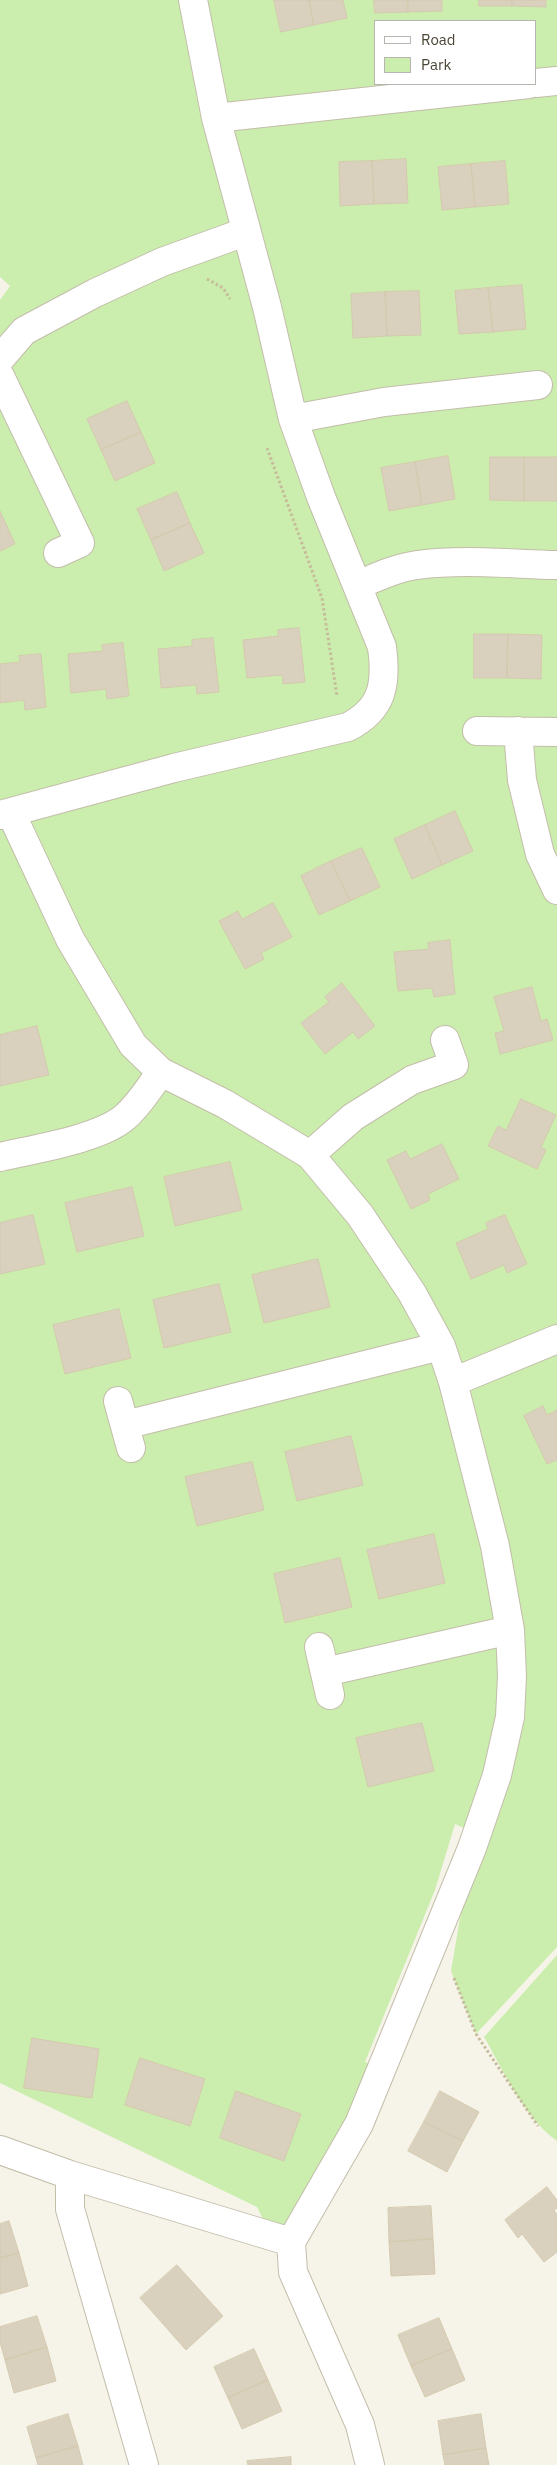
<!DOCTYPE html>
<style>
body{margin:0}
#map{position:relative;width:557px;height:2465px;overflow:hidden;background:#f6f4e9;font-family:"IBM Plex Sans",sans-serif}
canvas{display:block}
.legend{position:absolute;left:374px;top:20px;width:162px;height:65px;box-sizing:border-box;background:#fff;border:1px solid #b7b5af;margin:0;padding:6px 9px;list-style:none;font-size:15px;color:#4b4536}
.legend li{display:flex;align-items:center;gap:10px;height:25px}
.legend b{width:25px;border:1px solid #b7b5af}
</style>
<div id="map">
<canvas width="557" height="2465"></canvas>
<ul class="legend">
<li><b style="height:6px;background:#fff"></b>Road</li>
<li><b style="height:14px;background:#cbeeae"></b>Park</li>
</ul>
</div>
<script>
const context = document.querySelector('canvas').getContext('2d');
context.lineJoin = 'round';
function paint(path, color) {
  context.fillStyle = color;
  context.fill(path, 'evenodd');
}
function strokePath(path, color, width, dash) {
  context.strokeStyle = color;
  context.lineWidth = width;
  context.lineCap = dash ? 'butt' : 'round';
  context.setLineDash(dash || []);
  context.stroke(path);
}
paint(new Path2D(`
 M0,0H557V1947L476,2034L451,1971L472,1848L477,1834L455,1824L435,1890L365,2062L376,2065L291,2242L272,2237L257,2207L0,2083V300L10,286L0,277ZM376,21H536V84H376Z
 M557,1955V2141C525,2119 503,2070 484,2037Z`), '#cbeeae');
const building = new Path2D(`
 M274,0H309L314,25L281,32Z
 M309,0H343L347,18L314,25Z
 M374,0H408V12L375,13Z
 M408,0H442V11L408,12Z
 M479,0H512V6H479Z
 M512,0H546V7L512,6Z
 M406,159L408,203L374,204L372,161Z
 M372,161L374,204L340,206L339,162Z
 M505,161L509,204L475,207L471,164Z
 M471,164L475,207L442,210L438,167Z
 M522,285L526,329L493,332L488,288Z
 M488,288L493,332L459,334L455,291Z
 M419,291L421,335L387,336L385,292Z
 M385,292L387,336L353,338L351,294Z
 M127,401L141,432L101,450L87,419Z
 M141,432L155,463L115,481L101,450Z
 M448,456L455,499L422,505L415,462Z
 M490,457H524V501L490,500Z
 M524,457H557V501H524Z
 M415,462L422,505L389,511L381,468Z
 M177,492L190,523L151,540L137,509Z
 M0,511L15,544L0,551Z
 M190,523L204,553L164,571L151,540Z
 M299,628L305,682L283,684L282,675L247,678L243,640L278,636V630Z
 M474,634H508L507,678H474Z
 M508,634L542,635L541,679L507,678Z
 M213,638L219,692L197,694L196,685L161,688L158,649L192,646V640Z
 M123,643L129,696L107,699L106,689L71,693L68,654L103,651L102,645Z
 M41,654L46,707L25,710L24,700L0,703V664L20,662L19,656Z
 M455,811L473,851L442,865L425,825Z
 M425,825L442,865L412,879L394,839Z
 M362,848L380,887L350,901L331,861Z
 M331,861L350,901L319,915L301,876Z
 M273,903L292,937L261,953L264,959L245,969L219,921L238,911L242,919Z
 M450,940L455,994L434,997L432,988L398,991L394,952L429,949L428,943Z
 M342,983L375,1026L358,1039L353,1032L325,1054L301,1023L329,1002L325,997Z
 M532,987L541,1021L547,1019L553,1040L500,1054L495,1033L504,1031L494,997Z
 M37,1026L49,1075L0,1086V1035Z
 M521,1099L556,1115L541,1147L546,1150L537,1169L488,1146L498,1126L506,1130Z
 M442,1144L459,1179L428,1194L430,1200L411,1209L387,1160L406,1151L410,1159Z
 M230,1162L242,1210L175,1226L164,1177Z
 M132,1187L144,1236L77,1252L65,1203Z
 M33,1215L45,1264L0,1274V1223Z
 M505,1215L527,1264L507,1273L504,1265L471,1279L456,1243L488,1229L486,1223Z
 M318,1259L330,1307L264,1323L252,1275Z
 M219,1284L231,1332L164,1348L153,1300Z
 M119,1309L131,1358L65,1374L53,1325Z
 M543,1406L547,1415L557,1410V1460L547,1464L524,1416Z
 M351,1436L363,1485L297,1501L285,1452Z
 M252,1462L264,1510L197,1526L185,1477Z
 M434,1534L445,1583L379,1599L367,1550Z
 M340,1558L352,1607L285,1623L274,1574Z
 M422,1723L434,1771L368,1787L356,1738Z
 M32,2038L99,2049L92,2098L24,2088Z
 M140,2058L205,2079L190,2126L125,2105Z
 M236,2091L301,2114L284,2161L220,2138Z
 M440,2091L479,2112L463,2141L424,2122Z
 M424,2122L463,2141L447,2172L408,2151Z
 M547,2187L557,2200V2208L554,2210L557,2215V2252L544,2262L522,2234L518,2238L505,2220Z
 M431,2206L433,2239L389,2242L388,2208Z
 M9,2221L19,2253L0,2258V2224Z
 M433,2239L435,2274L391,2276L389,2242Z
 M19,2253L28,2286L0,2294V2258Z
 M177,2265L223,2316L186,2350L140,2298Z
 M37,2316L47,2347L5,2360L0,2342V2327Z
 M439,2318L452,2349L411,2366L398,2335Z
 M47,2347L56,2381L14,2393L5,2360Z
 M254,2349L268,2380L228,2398L214,2367Z
 M452,2349L465,2380L425,2397L411,2366Z
 M268,2380L282,2411L242,2429L228,2398Z
 M68,2414L78,2446L36,2458L27,2427Z
 M481,2414L486,2448L443,2455L438,2421Z
 M78,2446L83,2465H38L36,2458Z
 M486,2448L489,2465H445L443,2455Z
 M291,2457V2465H248L247,2461Z`);
paint(building, '#d9d1bd');
strokePath(building, '#d5caaf', 1);
const minor = new Path2D(`
 M536,83L557,81
 M216,118L529,84
 M0,359L24,331L95,293L162,262L245,232
 M0,376L80,543L58,553
 M293,419L384,402L538,385
 M358,585C377,577 396,568 417,565C463,559 511,564 557,565
 M477,731L557,732
 M518,731L522,780L540,854L557,890
 M0,815L174,768L348,727C383,709 387,684 382,647L321,497L293,419L267,307L216,118L193,0
 M310,1155L353,1117L412,1080L454,1065L445,1040
 M0,1157C34,1149 100,1139 125,1117C140,1104 149,1088 161,1072
 M453,1382L557,1339
 M118,1401L131,1448
 M125,1425L441,1346
 M319,1647L330,1695
 M325,1672L510,1630
 M0,2150L70,2175L291,2242L359,2124L472,1848L497,1775L510,1717L512,1676L510,1630L495,1546L453,1382L441,1346L412,1293L360,1215L310,1155L225,1104L161,1072L133,1045L70,939L11,813
 M70,2175V2209L144,2465
 M291,2242L293,2272L360,2425L370,2465`);
strokePath(minor, '#c3bdaa', 30);
strokePath(new Path2D(`
 M207,279L223,288L230,299
 M267,448L322,598L337,696
 M454,1978L476,2034L538,2126`), '#c6bb9a', 3, [2.5, 2.5]);
strokePath(minor, '#fff', 28);
</script>
